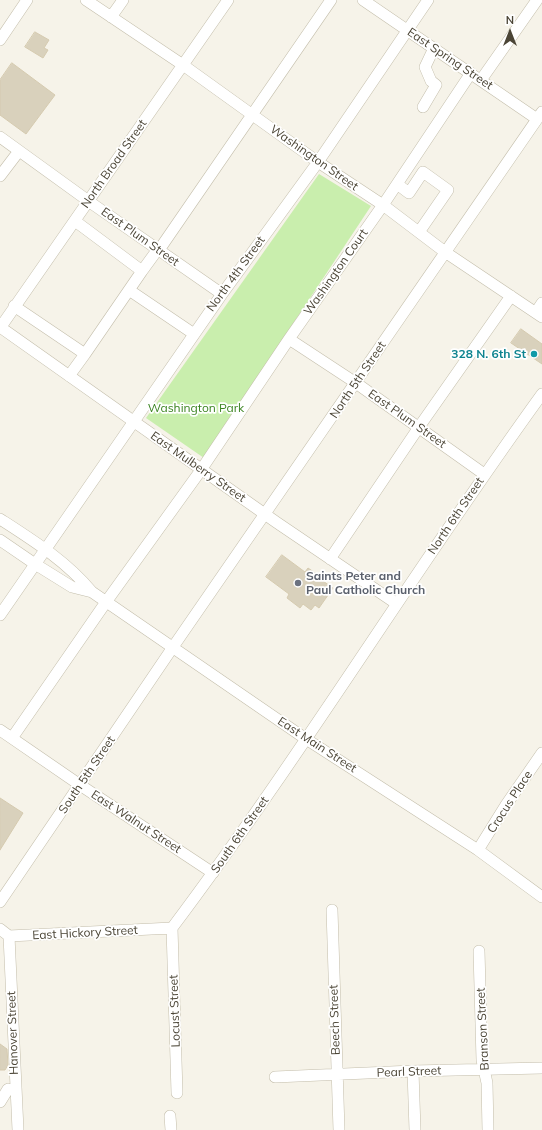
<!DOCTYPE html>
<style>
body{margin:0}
#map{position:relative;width:542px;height:1130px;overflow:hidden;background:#f6f3e9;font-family:Mulish,sans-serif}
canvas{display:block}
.north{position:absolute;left:490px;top:12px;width:40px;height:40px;-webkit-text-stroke:3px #fff;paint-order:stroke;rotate:0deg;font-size:11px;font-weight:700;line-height:16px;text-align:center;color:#4b4536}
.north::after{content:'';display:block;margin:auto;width:14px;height:18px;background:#4b4536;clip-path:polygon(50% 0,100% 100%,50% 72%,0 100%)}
</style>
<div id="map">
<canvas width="542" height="1130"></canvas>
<div class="north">N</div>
</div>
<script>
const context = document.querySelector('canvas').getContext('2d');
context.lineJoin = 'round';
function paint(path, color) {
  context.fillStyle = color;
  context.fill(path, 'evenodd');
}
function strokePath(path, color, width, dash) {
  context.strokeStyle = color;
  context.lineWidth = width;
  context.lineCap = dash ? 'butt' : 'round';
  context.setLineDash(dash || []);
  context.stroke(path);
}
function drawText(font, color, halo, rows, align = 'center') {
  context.font = font + ' Mulish,sans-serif';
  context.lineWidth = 3.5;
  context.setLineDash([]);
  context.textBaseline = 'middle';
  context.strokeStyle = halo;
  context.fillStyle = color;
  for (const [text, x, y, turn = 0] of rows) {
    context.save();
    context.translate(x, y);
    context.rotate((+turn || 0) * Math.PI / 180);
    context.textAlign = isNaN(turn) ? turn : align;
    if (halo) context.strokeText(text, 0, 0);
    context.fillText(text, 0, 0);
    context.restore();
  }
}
paint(new Path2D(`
 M319,174L371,206L204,458L146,418Z`), '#c9eead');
const building = new Path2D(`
 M35,32L49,40L44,48L48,50L43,58L25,47Z
 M12,63L55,95L26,134L0,115V80Z
 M521,329L542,344V364L511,343Z
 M282,555L305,572L308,568L321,577L320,579L333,588L319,608L315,605L311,610L303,604L300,608L287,598L289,594L266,577Z
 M0,798L23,813L0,850Z
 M0,1044L7,1049L8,1065L5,1070H0Z`);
paint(building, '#d9d1bc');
strokePath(building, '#d5caaf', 1);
const minor = new Path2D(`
 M86,0L183,65L318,162L383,205L445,252L542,317
 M363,0L537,119
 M111,17L123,0
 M0,40L27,0
 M481,80L537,0
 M423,107L436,85L431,81L425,67L434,48
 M0,137L94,205L222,294
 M0,176L19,151
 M397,184L409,193L423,172L448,190L419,232
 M159,250L331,0
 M142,271L158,249
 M129,290L194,334
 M14,306L85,354L142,271L75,221
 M536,312L542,303
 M0,327L276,522L397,604
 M0,328L228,0
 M289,339L356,383L484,474
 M69,376L85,354
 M0,519C34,541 66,561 92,592L306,739L478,850L542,897
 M0,540L35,564L72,587L92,592
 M330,559L419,427L511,296
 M0,615L222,294L318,162L428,0
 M0,730L80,785L213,873
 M12,738L106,602L201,470L289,339L383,205L471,73
 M478,850L506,805L542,753
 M0,902L173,647L542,112
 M332,910L339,1130
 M172,928C302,755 415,569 542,394
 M172,928L177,1093
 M0,929L9,936L172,928
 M9,936L18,1130
 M479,951L482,1060L487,1083L488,1130
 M413,1071L415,1130
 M275,1077L413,1071L542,1068
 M0,1102L8,1089
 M170,1116L171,1130`);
strokePath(minor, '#c3bdaa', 12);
strokePath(minor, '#fff', 11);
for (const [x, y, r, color] of [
 [534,354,4,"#0f9aa8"],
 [298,583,4,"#6b7280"]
]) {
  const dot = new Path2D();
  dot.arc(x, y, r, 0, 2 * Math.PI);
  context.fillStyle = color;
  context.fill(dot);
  strokePath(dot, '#fff', 1.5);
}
drawText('12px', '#4b4536', '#fff', [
 ["East Spring Street",450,59,34],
 ["Washington Street",314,158,35],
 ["North Broad Street",114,164,-55],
 ["East Plum Street",140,237,35],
 ["Washington Court",336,272,-55],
 ["North 4th Street",236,274,-54],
 ["North 5th Street",358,380,-56],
 ["East Plum Street",407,419,35],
 ["East Mulberry Street",198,467,35],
 ["North 6th Street",456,516,-56],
 ["East Main Street",317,745,33],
 ["South 5th Street",87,775,-56],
 ["Crocus Place",510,802,-57],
 ["East Walnut Street",136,822,33],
 ["South 6th Street",240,835,-55],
 ["East Hickory Street",85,933,-3],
 ["Locust Street",175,1011,-92],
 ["Beech Street",335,1020,-92],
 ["Branson Street",483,1029,-93],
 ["Hanover Street",13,1033,-92],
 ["Pearl Street",409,1072,-2]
]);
drawText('bold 12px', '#0d838f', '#fff', [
 ["328 N. 6th St",526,354]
], 'right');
drawText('12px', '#3b8421', '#fff', [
 ["Washington Park",196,408]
]);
drawText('bold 12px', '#5b616d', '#fff', [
 ["Saints Peter and",306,576],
 ["Paul Catholic Church",306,590]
], 'left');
</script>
